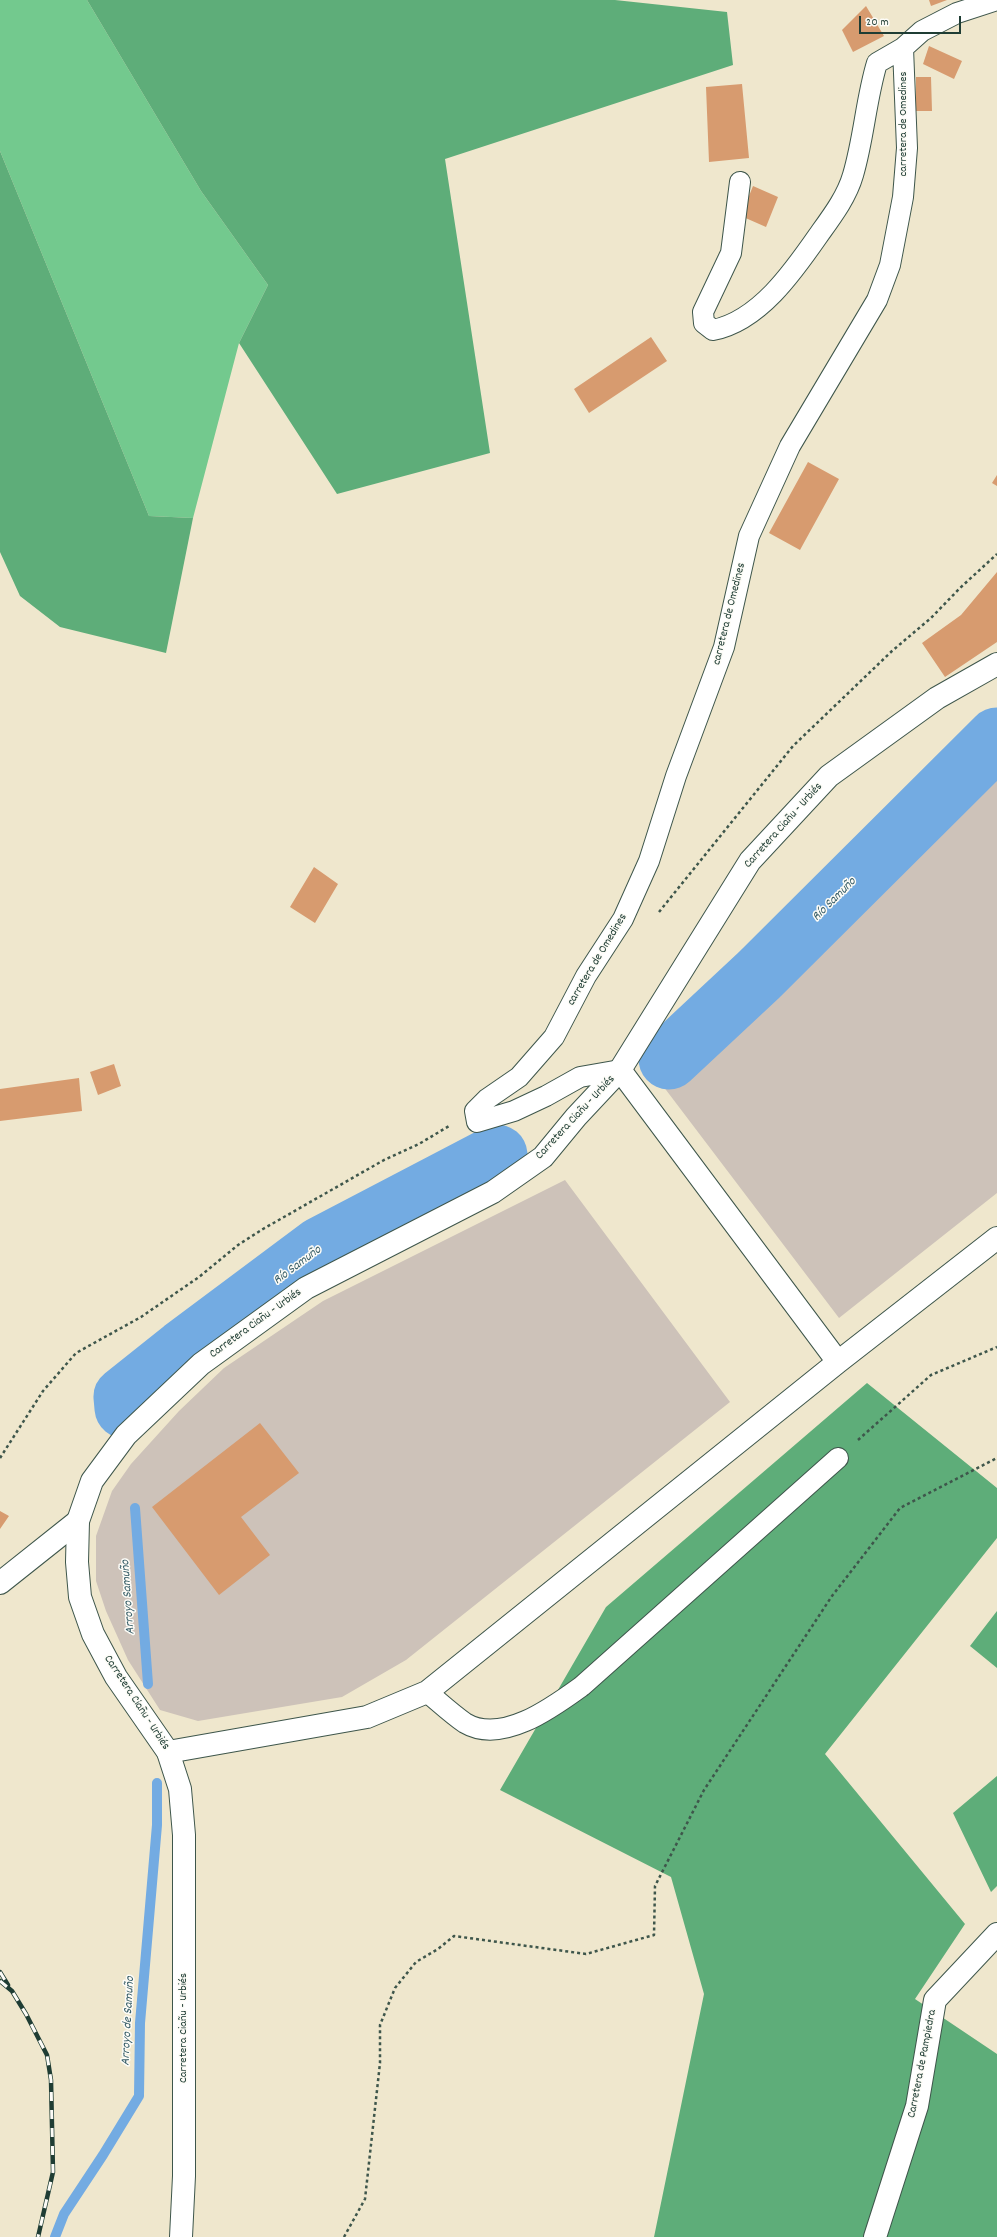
<!DOCTYPE html>
<meta charset="utf-8">
<style>
body{margin:0}
#map{position:relative;width:997px;height:2237px;overflow:hidden;background:#efe7cd;font-family:Dekko,sans-serif}
canvas{display:block}
.scale{position:absolute;left:859px;top:16px;width:102px;height:18px;box-sizing:border-box;border:2px solid #1f3d34;border-top:0;padding-left:5px;font-size:12px;line-height:14px;white-space:nowrap;color:#1f3d34;-webkit-text-stroke:3px #fdfcf7;paint-order:stroke}
</style>
<div id="map">
<canvas width="997" height="2237"></canvas>
<div class="scale">20 m</div>
</div>
<script>
const context = document.querySelector('canvas').getContext('2d');
context.lineJoin = 'round';
function paint(path, color) {
  context.fillStyle = color;
  context.fill(path, 'evenodd');
}
function strokePath(path, color, width, dash) {
  context.strokeStyle = color;
  context.lineWidth = width;
  context.lineCap = dash ? 'butt' : 'round';
  context.setLineDash(dash || []);
  context.stroke(path);
}
function drawText(font, color, halo, rows, align = 'center') {
  context.font = font + ' Dekko,sans-serif';
  context.lineWidth = 3;
  context.setLineDash([]);
  context.textBaseline = 'middle';
  context.strokeStyle = halo;
  context.fillStyle = color;
  for (const [text, x, y, turn = 0] of rows) {
    context.save();
    context.translate(x, y);
    context.rotate((+turn || 0) * Math.PI / 180);
    context.textAlign = isNaN(turn) ? turn : align;
    if (halo) context.strokeText(text, 0, 0);
    context.fillText(text, 0, 0);
    context.restore();
  }
}
paint(new Path2D(`
 M997,753V1193L839,1318L660,1082L763,986Z
 M565,1180L730,1402L406,1660L342,1697L198,1721L160,1710L128,1660L106,1611L96,1581V1536L112,1491L131,1464L179,1411L224,1368L323,1301Z`), '#cdc2b9');
paint(new Path2D(`
 M0,0H87L201,191L268,285L239,343L193,518L149,516L0,151Z`), '#73c98e');
paint(new Path2D(`
 M87,0H615L727,12L733,65L445,159L490,453L337,494L239,343L268,285L201,191Z
 M0,151L149,516L193,518L166,653L60,627L20,596L0,552Z
 M867,1383L997,1488V1538L825,1754L965,1924L915,1999L997,2054V2237H654L704,1994L671,1877L500,1790L606,1607Z
 M997,1611V1668L970,1646Z
 M997,1776V1886L991,1892L953,1813Z`), '#5ead79');
strokePath(new Path2D(`
 M135,1508L148,1684
 M55,2237L64,2214L103,2155L139,2096L140,2023L157,1825V1783`), '#73abe2', 10);
strokePath(new Path2D(`
 M669,1059L759,975L997,738
 M125,1408L124,1397L183,1350L321,1247L497,1155`), '#73abe2', 61);
paint(new Path2D(`
 M929,0H947L931,6Z
 M866,6L884,36L853,52L842,30Z
 M929,46L962,61L954,79L923,64Z
 M916,77H931L932,111H916Z
 M742,84L749,158L709,162L706,87Z
 M753,186L778,197L766,227L741,216Z
 M651,337L667,361L589,413L574,389Z
 M808,462L839,479L800,550L769,533Z
 M997,475V486L992,483Z
 M997,572V642L945,677L922,643L961,615Z
 M314,867L338,884L315,923L290,907Z
 M114,1064L121,1086L98,1095L90,1072Z
 M79,1078L82,1111L0,1121V1089Z
 M260,1423L299,1473L241,1517L270,1555L219,1595L152,1507Z
 M0,1511L9,1516L0,1529Z`), '#d79b6f');
const lane = new Path2D(`
 M740,182L731,253L703,312L704,323L713,330C760,321 795,269 820,233C833,215 847,196 853,175C864,138 866,99 877,63L903,48
 M620,1070L580,1077L546,1096L514,1111L477,1122L475,1111L487,1099L519,1077L554,1037L586,976L623,919L649,861L676,776L724,647L749,536L790,446L877,300L890,265L903,197L907,148L903,48L922,31L957,13L997,0
 M427,1692C439,1702 452,1714 465,1723C502,1745 553,1707 582,1686L838,1458`);
const street = new Path2D(`
 M620,1070L838,1362
 M0,1583L78,1521
 M168,1752L367,1717L427,1692L838,1362L997,1238`);
const secondary = new Path2D(`
 M181,2237L184,2176V1835L180,1789L168,1752L116,1677L93,1634L80,1597L77,1562L78,1521L92,1481L126,1435L201,1364L306,1288L493,1192L543,1157L576,1117L620,1070L750,861L829,776L937,698L997,664
 M875,2237L917,2106L935,2000L997,1934`);
strokePath(lane, '#3e564b', 22);
strokePath(street, '#3e564b', 24);
strokePath(secondary, '#3e564b', 24);
strokePath(new Path2D(`
 M659,912L793,746L892,651L931,618L960,588L997,554
 M858,1440L931,1375L997,1347
 M0,1458L43,1391L76,1353L141,1317L199,1277L238,1245L263,1229L384,1160L419,1144L449,1126
 M344,2237L365,2199L380,2063V2025L395,1988L416,1962L438,1949L454,1936L586,1954L654,1935L655,1886L704,1790L832,1596L900,1508L997,1458`), '#3e564b', 2.5, [3, 3]);
strokePath(lane, '#fff', 20);
strokePath(street, '#fff', 22);
strokePath(secondary, '#fff', 22);
const rail = new Path2D(`
 M0,1972L8,1985
 M0,1981L12,1991L26,2014L47,2055L51,2080L53,2172L38,2237`);
strokePath(rail, '#1f3d34', 4.5);
strokePath(rail, '#fdfcf7', 3, [9]);
drawText('12px', '#1f3d34', '#fdfcf7', [
 ["carretera de Omedines",904,124,-90],
 ["carretera de Omedines",730,614,-76],
 ["Carretera Ciañu - Urbiés",784,826,-48],
 ["carretera de Omedines",598,960,-59],
 ["Carretera Ciañu - Urbiés",576,1118,-47],
 ["Carretera Ciañu - Urbiés",256,1324,-36],
 ["Carretera Ciañu - Urbiés",136,1703,57],
 ["Carretera Ciañu - Urbiés",184,2028,-90],
 ["Carretera de Pampiedra",923,2064,-79]
]);
drawText('italic 13px', '#385e68', '#fdfcf7', [
 ["Río Samuño",835,900,-45],
 ["Río Samuño",298,1266,-37],
 ["Arroyo Samuño",129,1597,-94],
 ["Arroyo de Samuño",129,2021,-87]
]);
</script>
